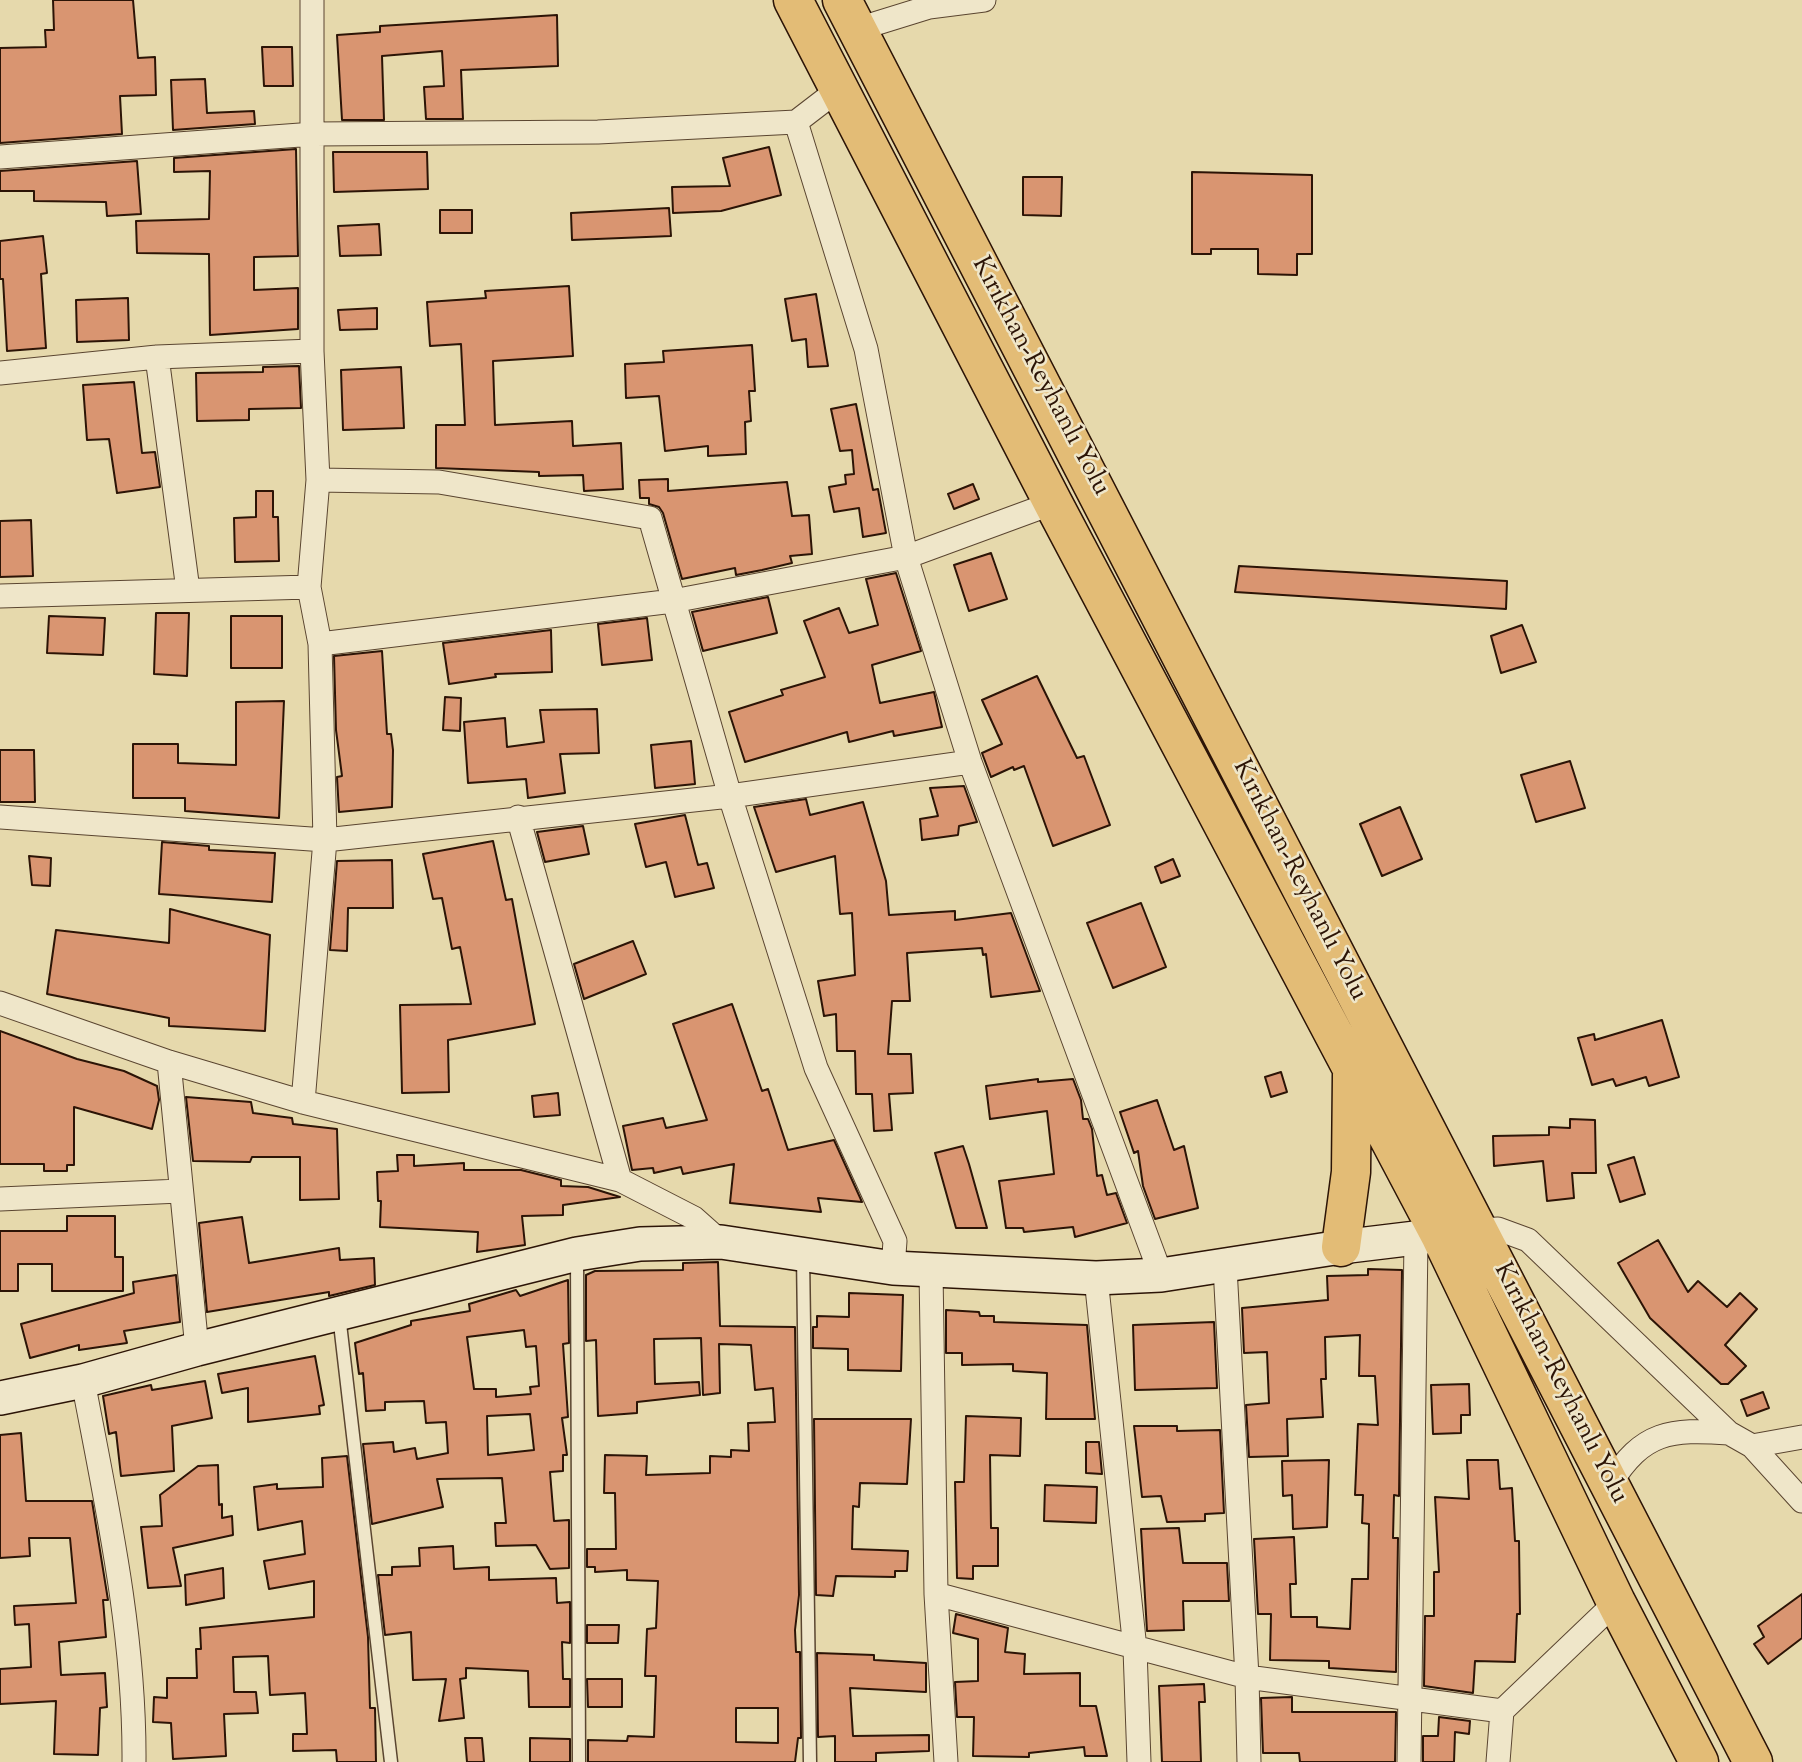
<!DOCTYPE html>
<meta charset="utf-8">
<style>
body{margin:0}
canvas{display:block;background:#e6d9ac}
</style>
<canvas width="1802" height="1762"></canvas>
<script>
const context = document.querySelector('canvas').getContext('2d');
context.lineJoin = 'round';
function paint(path, color) {
  context.fillStyle = color;
  context.fill(path, 'evenodd');
}
function strokePath(path, color, width, dash) {
  context.strokeStyle = color;
  context.lineWidth = width;
  context.lineCap = dash ? 'butt' : 'round';
  context.setLineDash(dash || []);
  context.stroke(path);
}
function drawText(font, color, halo, rows, align = 'center') {
  context.font = font + ' "Sorts Mill Goudy",serif';
  context.lineWidth = 5;
  context.setLineDash([]);
  context.textBaseline = 'middle';
  context.strokeStyle = halo;
  context.fillStyle = color;
  for (const [text, x, y, turn = 0] of rows) {
    context.save();
    context.translate(x, y);
    context.rotate((+turn || 0) * Math.PI / 180);
    context.textAlign = isNaN(turn) ? turn : align;
    if (halo) context.strokeText(text, 0, 0);
    context.fillText(text, 0, 0);
    context.restore();
  }
}
const building = new Path2D(`
 M53,0H133L138,58L155,57L156,95L120,96L122,134L0,143V48L46,47L45,30H54Z
 M557,15L558,66L461,70L463,119H426L424,87L444,86L442,51L382,56L384,120H342L337,35L380,32V26Z
 M262,47H292L293,86H264Z
 M205,79L207,113L254,111L255,124L173,130L171,80Z
 M769,147L781,195L721,211L673,213L672,187L730,186L723,158Z
 M296,149L298,256L254,257V290L298,288V329L210,335L209,254L137,253L136,221L209,219L210,171L174,172V158Z
 M333,152H427L428,189L334,192Z
 M137,161L141,214L107,216L106,202L34,201V191H0V171Z
 M1192,172L1312,175V254H1297V275L1258,274V249H1211V254H1192Z
 M1023,177H1062L1061,216L1023,215Z
 M669,208L671,236L572,240L571,213Z
 M440,210H472V233H440Z
 M379,224L381,255L340,256L338,226Z
 M43,236L47,273L41,274L46,348L7,351L3,279H0V241Z
 M569,286L573,356L493,361L495,425L572,421L573,446L621,443L623,489L584,491L583,475L539,476V472L436,468V425H465L461,344L430,346L427,302L486,298L485,291Z
 M816,294L828,366L808,367L806,339L792,341L785,299Z
 M128,298L129,340L77,342L76,300Z
 M377,308V329L340,330L338,310Z
 M752,345L755,391H749L751,421L745,422L746,454L708,456V446L665,451L659,396L626,398L625,364L664,362L663,351Z
 M299,366L301,408L249,409V420L197,421L196,373L263,372V367Z
 M401,367L404,428L343,430L341,370Z
 M134,382L142,453L155,452L160,487L117,493L109,439L87,440L83,385Z
 M856,404L873,490L878,489L886,533L863,537L859,508L834,512L829,487L846,484L845,475L854,474L852,450L840,451L831,409Z
 M668,479V491L787,482L792,516L809,515L812,554L790,556L792,563L762,570L736,575L735,568L682,579L663,513L659,507L649,504V498H640L639,480Z
 M973,484L979,499L954,509L948,494Z
 M256,491H273V517H278L279,561L235,562L234,518L256,517Z
 M31,520L33,576L0,577V521Z
 M991,553L1007,599L969,611L954,565Z
 M1239,566L1507,581L1506,609L1235,592Z
 M896,573L921,651L872,665L880,703L934,692L942,727L894,736L893,731L849,742L847,732L745,762L729,712L783,695L781,690L825,677L804,621L839,608L849,633L878,625L866,579Z
 M768,597L777,633L703,651L692,612Z
 M156,613H189L187,676L154,674Z
 M49,616L105,618L103,655L47,653Z
 M231,616H282V668H231Z
 M647,618L652,660L602,665L598,624Z
 M1522,625L1536,662L1501,673L1491,636Z
 M551,630L552,672L495,674L496,677L449,684L443,643Z
 M382,651L387,734H391L393,750L392,807L339,812L337,777L342,776L336,730L334,656Z
 M1037,676L1077,758L1084,756L1110,825L1053,846L1024,766L1014,770L1013,767L991,777L982,753L1002,744L982,700Z
 M445,697L461,698L460,731L443,730Z
 M284,701L279,818L185,811V798H133V744H178V763L236,765V702Z
 M597,709L599,753L560,754L565,793L528,798L526,779L468,783L464,722L505,718L507,747L544,742L540,710Z
 M691,741L695,784L655,788L651,745Z
 M0,750H34L35,802H0Z
 M1570,761L1585,808L1536,822L1521,775Z
 M964,786L977,822L959,826L958,835L922,840L920,819L938,816L930,788Z
 M806,799L810,815L863,802L886,881L889,915L955,911V920L1011,913L1040,991L991,997L986,954L983,955L982,948L907,953L910,1001H892L888,1054H911L913,1093L889,1094L892,1130L874,1131L872,1094H856L855,1051H837L836,1014L824,1016L818,981L855,975L852,913L840,914L835,856L776,872L754,807Z
 M1400,807L1422,859L1382,876L1360,824Z
 M685,815L698,865L707,863L714,888L675,897L666,862L646,867L635,824Z
 M583,826L589,854L545,862L537,832Z
 M493,841L506,900L512,899L535,1024L448,1040L449,1092L402,1093L400,1005L471,1004L460,947L452,949L442,898L433,899L423,854Z
 M162,842L209,846V850L275,853L272,902L159,894Z
 M29,856L51,858L50,886L32,885Z
 M1173,859L1180,876L1161,883L1155,867Z
 M392,860L393,908H348L347,951L330,950L337,861Z
 M1141,903L1166,967L1113,988L1087,923Z
 M170,909L270,935L265,1031L169,1026V1018L47,994L56,930L169,943Z
 M633,941L646,974L584,999L574,964Z
 M732,1004L762,1091L768,1089L788,1150L834,1140L862,1202L818,1198L821,1212L730,1203L734,1164L683,1174L681,1167L654,1173L653,1168L632,1170L623,1126L663,1118L666,1128L707,1120L673,1024Z
 M1662,1020L1679,1077L1649,1086L1646,1077L1616,1086L1613,1079L1592,1085L1578,1038L1594,1034L1595,1040Z
 M0,1031L77,1059L124,1071L157,1086L159,1100L152,1129L74,1107V1165H67V1171H44V1164H0Z
 M1281,1072L1287,1092L1271,1097L1265,1077Z
 M1038,1079V1082L1073,1079L1081,1100L1083,1119H1088L1092,1129L1097,1176L1102,1175L1107,1195L1116,1193L1127,1223L1075,1237L1073,1227L1024,1232L1023,1228H1006L999,1181L1054,1174L1047,1111L990,1119L986,1086Z
 M558,1093L560,1115L534,1117L532,1096Z
 M186,1097L251,1102L253,1113L292,1118L293,1124L337,1129L339,1199L300,1200V1157H252L250,1162L193,1161Z
 M1157,1100L1174,1150L1184,1146L1198,1208L1155,1219L1143,1186L1138,1151L1134,1153L1120,1112Z
 M1570,1119L1595,1120L1596,1173H1572L1574,1198L1547,1201L1543,1161L1494,1166L1493,1136L1549,1135V1127L1570,1128Z
 M963,1146L969,1164L987,1228H956L935,1153Z
 M397,1155H414V1166L464,1163V1170H521L561,1180V1186L588,1187L620,1197L563,1205V1215L522,1216L525,1245L477,1252L478,1232L380,1227L381,1201H378L377,1172L398,1171Z
 M1634,1157L1645,1194L1620,1202L1608,1165Z
 M67,1216H115V1257H123V1291H52V1264H18V1291H0V1231H67Z
 M242,1217L249,1263L339,1248L340,1260L374,1258L375,1285L329,1296V1292L207,1312L199,1223Z
 M1658,1240L1688,1292L1698,1281L1727,1307L1740,1293L1757,1309L1725,1345L1746,1366L1728,1384H1721L1650,1318L1618,1263Z
 M718,1262L720,1326L795,1327L799,1595L795,1630L796,1652H800L801,1738H798L795,1762H588V1740L627,1741L628,1736L654,1737L656,1676H645L647,1629L656,1628L658,1581L627,1580V1570L595,1572V1567H587V1549H616L615,1493H604L605,1455L647,1456L646,1475L710,1473V1456L731,1457V1450L749,1451L748,1423L775,1422L773,1388L755,1390L751,1345L719,1344L720,1393L703,1395L701,1338L654,1339L655,1384L699,1382L700,1395L637,1402V1413L598,1416L596,1340L586,1341V1275L595,1271L683,1270V1263ZM736,1708H778V1743L736,1742Z
 M1368,1269L1402,1270L1399,1496L1394,1495L1393,1538H1398L1396,1672L1329,1668V1661L1270,1660L1271,1614H1258L1254,1539L1294,1537L1296,1584H1290L1291,1617H1317V1627L1350,1629L1352,1579H1368L1369,1524L1362,1523L1363,1495H1355L1358,1424L1378,1425L1375,1376H1359L1360,1335L1325,1337L1326,1379H1321L1323,1417L1287,1419L1288,1456L1249,1457L1246,1405L1269,1403L1267,1352L1244,1353L1242,1308L1328,1300L1327,1276L1368,1275Z
 M176,1275L180,1322L124,1331L127,1343L79,1350V1345L30,1358L21,1324L134,1293L133,1282Z
 M568,1280L569,1343L563,1344L568,1417L562,1418L567,1455H563V1471L550,1472L554,1521L569,1520V1568L550,1569L536,1545L496,1546L495,1523H506L502,1478L437,1479L443,1507L372,1524L363,1444L393,1442L394,1452L415,1448L417,1459L448,1453L446,1422L426,1423L424,1401L385,1402V1410L366,1411L363,1373L359,1374L355,1343L411,1325V1321L470,1311L469,1304L516,1290L520,1296ZM524,1330L526,1347L536,1346L539,1386L530,1387L531,1394L496,1397V1389H474L467,1337ZM530,1414L534,1450L488,1455L487,1416Z
 M849,1293L903,1295L901,1371L848,1370V1349L813,1348V1327H817V1316L849,1317Z
 M946,1310L979,1312L980,1316H994V1322L1087,1325L1095,1419H1046L1047,1373L1013,1371V1364L962,1365V1353H946Z
 M1214,1322L1217,1388L1135,1390L1133,1325Z
 M315,1356L324,1405L319,1406L320,1414L248,1422V1388L222,1393L218,1374Z
 M205,1381L212,1418L172,1426L174,1471L121,1476L116,1432L109,1434L103,1396L151,1385L152,1390Z
 M1469,1384L1470,1415H1461V1433L1433,1434L1431,1385Z
 M1763,1392L1769,1408L1747,1416L1741,1400Z
 M966,1416L1021,1418L1020,1456L990,1455L991,1528H998V1566H973V1579L957,1578L955,1482H964Z
 M814,1419H911L907,1484L860,1483L859,1507L853,1506L852,1549L908,1551L907,1571H895V1577L836,1576L833,1596L816,1595Z
 M1134,1426H1177V1431L1220,1430L1224,1513L1205,1514V1521L1167,1522L1161,1496L1142,1497Z
 M21,1433L26,1501H92L108,1600H103L106,1637L59,1642L61,1675L105,1673L107,1707L100,1708L98,1755L54,1754L56,1701L0,1704V1669L31,1667L29,1624L15,1625L14,1606L76,1603L70,1538H29L30,1556L0,1558V1435Z
 M1086,1442H1099L1102,1474L1086,1473Z
 M347,1456L368,1637L370,1708H375L376,1762H337L336,1750L293,1751V1734H307L305,1693L270,1695L268,1656L233,1657L234,1692H256L258,1713L224,1714L226,1756L173,1759L171,1723L153,1722L154,1697L167,1698V1678H197L196,1649H201L200,1628L314,1617V1581L269,1589L264,1561L305,1554L302,1521L258,1530L254,1487L277,1484V1489L323,1487L322,1458Z
 M1329,1460L1327,1527L1293,1529L1292,1495L1283,1496L1282,1461Z
 M1467,1460H1498L1500,1489L1512,1488L1515,1541H1519L1520,1614H1517L1515,1662L1475,1661L1473,1693L1424,1686L1425,1616H1434V1572H1439L1435,1497L1469,1499Z
 M218,1465L219,1505L222,1504V1518L232,1516L233,1535L173,1548L181,1586L148,1588L141,1527L162,1526L160,1495L198,1466Z
 M1045,1485L1097,1487L1096,1523L1044,1521Z
 M1179,1528L1183,1563H1227L1229,1601H1183L1184,1630L1147,1631L1141,1529Z
 M453,1546L454,1569L489,1567V1580L556,1578L557,1603L570,1602V1643L562,1642L563,1679H570V1707H529L528,1671L466,1668V1678L460,1679L464,1718L439,1721L446,1679L413,1680L411,1632L385,1635L378,1575H392V1567L420,1566L419,1548Z
 M223,1568L224,1598L186,1605L185,1575Z
 M1802,1594V1638L1768,1664L1754,1644L1764,1637L1758,1626Z
 M956,1614L1008,1628L1005,1652L1025,1654L1024,1674L1080,1673V1706H1096L1107,1756H1085L1084,1747L1029,1753V1757L973,1756L974,1717H957L955,1682L978,1681V1639L953,1633Z
 M587,1625H619L618,1643H587Z
 M817,1653L874,1655V1660L926,1663V1692L850,1688L853,1736L929,1735V1751L876,1753V1762H835V1736L818,1737Z
 M587,1679H622V1707H588Z
 M1204,1684L1205,1702H1199L1201,1762H1162L1159,1686Z
 M1292,1697V1712H1396L1395,1762H1300L1299,1753H1263L1261,1698Z
 M1439,1717L1470,1721L1469,1734L1455,1732L1454,1762H1423V1736H1438Z
 M465,1738H482L484,1762H467Z
 M530,1738L570,1739V1762H530Z`);
paint(building, '#d99571');
strokePath(building, '#2c1406', 2);
const lane = new Path2D(`
 M577,1255L579,1762
 M803,1255L810,1762
 M339,1315L391,1762`);
const street = new Path2D(`
 M858,29L929,7L984,0
 M796,122L866,349L906,557L970,762L1161,1275
 M0,157L314,134L598,132L796,122L839,89
 M157,357L188,590
 M0,373L157,357L312,351
 M318,480L439,482L650,518L730,796L816,1068L895,1241L893,1268
 M0,596L309,587
 M320,644L673,601L906,557L1053,503
 M0,817L325,840L730,796L970,762
 M518,817L620,1180
 M0,1003L169,1062L303,1102L620,1180L694,1218L721,1242
 M169,1062L197,1349
 M303,1102L325,840L320,644L309,587L318,480L312,351V0
 M0,1199L180,1191
 M1479,1230L1498,1229L1528,1240L1729,1433L1752,1446L1802,1437
 M1225,1267L1247,1677L1249,1762
 M931,1271L936,1594L946,1762
 M1096,1278L1135,1649L1139,1762
 M83,1381C107,1507 135,1633 134,1762
 M1752,1446L1802,1501
 M1610,1484C1643,1431 1670,1429 1729,1433
 M936,1594L1247,1677L1502,1711
 M1409,1762L1416,1239
 M1498,1762L1502,1711L1616,1602`);
const secondary = new Path2D(`
 M0,1398L83,1381L197,1349L577,1254L640,1244L721,1242L893,1268L1096,1278L1161,1275L1341,1247L1465,1232`);
const highway = new Path2D(`
 M793,0L1053,503L1440,1235L1616,1602L1699,1762
 M842,0L1753,1762
 M1341,1247L1351,1172L1352,1075`);
strokePath(lane, '#5a4530', 15);
strokePath(street, '#5a4530', 25);
strokePath(secondary, '#2c1406', 36);
strokePath(highway, '#2c1406', 41);
strokePath(lane, '#efe6c9', 12);
strokePath(street, '#efe6c9', 23);
strokePath(secondary, '#efe6c9', 33);
strokePath(highway, '#e3bc76', 38);
drawText('26px', '#2c1406', '#efe6c9', [
 ["Kırıkhan-Reyhanlı Yolu",1039,377,62],
 ["Kırıkhan-Reyhanlı Yolu",1298,881,63],
 ["Kırıkhan-Reyhanlı Yolu",1559,1384,63]
]);
</script>
